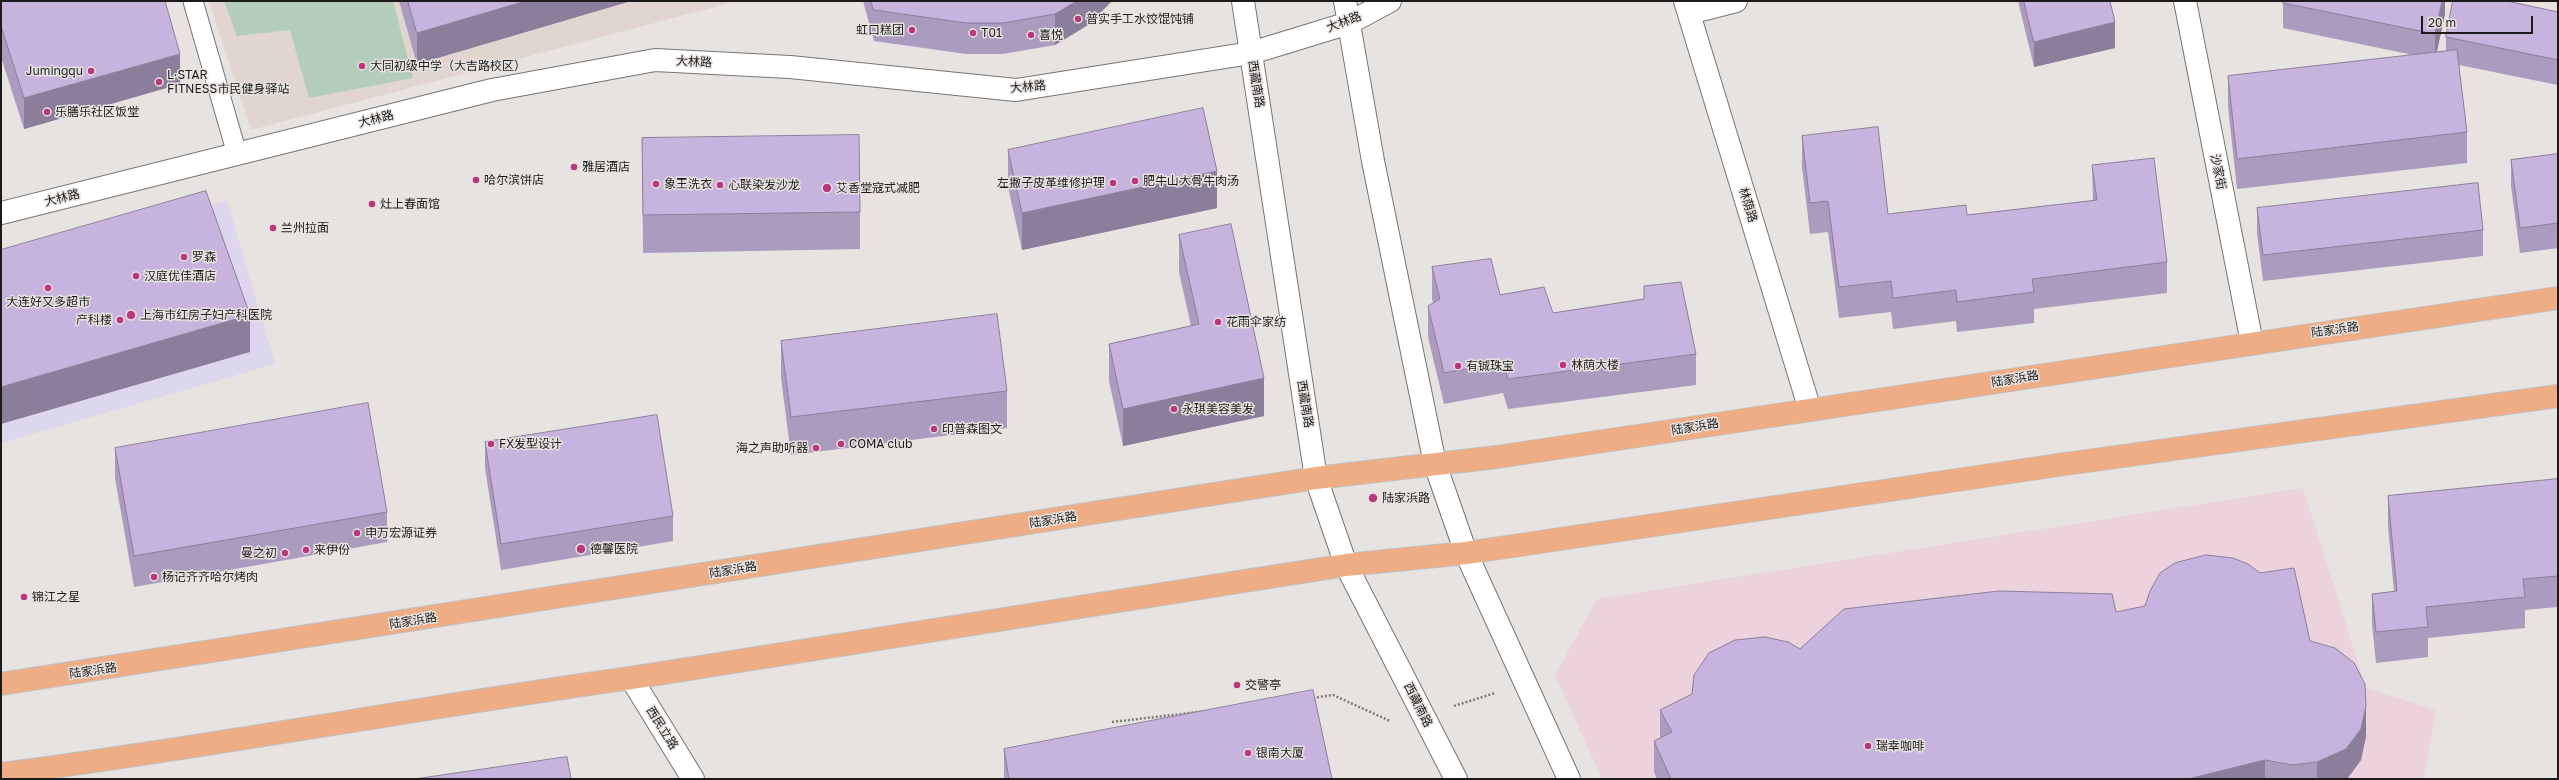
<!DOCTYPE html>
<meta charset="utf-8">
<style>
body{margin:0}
#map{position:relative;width:2559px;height:780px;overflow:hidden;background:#e7e3e1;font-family:"Golos Text",sans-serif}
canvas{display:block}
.frame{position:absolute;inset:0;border:2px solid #1d1b1a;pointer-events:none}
.scale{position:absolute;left:2421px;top:16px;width:112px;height:18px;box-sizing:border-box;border:2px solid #1d1b1a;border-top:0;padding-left:5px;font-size:12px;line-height:14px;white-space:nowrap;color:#1d1b1a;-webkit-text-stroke:3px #e7e3e1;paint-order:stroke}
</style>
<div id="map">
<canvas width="2559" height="780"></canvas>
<div class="frame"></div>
<div class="scale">20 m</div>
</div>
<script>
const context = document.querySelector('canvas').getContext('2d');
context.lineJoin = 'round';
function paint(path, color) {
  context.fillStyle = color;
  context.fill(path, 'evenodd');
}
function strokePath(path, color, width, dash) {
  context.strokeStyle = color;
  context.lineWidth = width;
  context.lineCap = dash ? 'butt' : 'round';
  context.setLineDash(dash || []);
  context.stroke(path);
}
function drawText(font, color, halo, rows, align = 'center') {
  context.font = font + ' "Golos Text","Noto Sans SC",sans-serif';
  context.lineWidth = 3;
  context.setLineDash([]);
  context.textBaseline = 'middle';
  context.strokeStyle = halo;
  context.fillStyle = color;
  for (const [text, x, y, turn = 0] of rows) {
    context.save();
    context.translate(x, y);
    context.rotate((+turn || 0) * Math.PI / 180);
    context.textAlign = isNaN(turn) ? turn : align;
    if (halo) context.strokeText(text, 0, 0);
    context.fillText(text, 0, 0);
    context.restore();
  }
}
paint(new Path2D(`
 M2303,488L2366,688L2436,710L2424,779H1602L1555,675L1597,599Z`), '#ebd2dc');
paint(new Path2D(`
 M209,1H737L251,130Z`), '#e1d5cf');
paint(new Path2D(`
 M227,200L275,364L1,443V266Z`), '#dcd7ec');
paint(new Path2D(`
 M224,1H393L413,78L309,98L290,30L237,36Z`), '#b3cdba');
const lane = new Path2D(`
 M193,1L237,154`);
const street = new Path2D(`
 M1685,1L1810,410
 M2185,1L2252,343
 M1689,13L1736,1
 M1,213L492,90L655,60L790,67L1016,90L1251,53L1349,23L1390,1
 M631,678L693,779`);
const secondary = new Path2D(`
 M1243,1L1316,478L1346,565L1456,779
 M1345,1L1373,161L1435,464L1466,553L1569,779`);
const primary = new Path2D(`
 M1,684L1316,478L1497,457L2558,298
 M1,774C212,747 421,707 631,678L1346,565L1466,553L2058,465L2558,396`);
strokePath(lane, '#787472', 21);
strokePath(street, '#787472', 24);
strokePath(secondary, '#787472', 24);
strokePath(primary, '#c0bfbf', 24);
strokePath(new Path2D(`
 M1313,698L1333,695L1390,721
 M1454,706L1495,693
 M1112,722L1207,711`), '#7d7a78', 2.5, [2, 2]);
strokePath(lane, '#fff', 19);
strokePath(street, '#fff', 22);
strokePath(secondary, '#fff', 22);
strokePath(primary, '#eead84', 22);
paint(new Path2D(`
 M1,1L180,84L24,129L1,57Z
 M399,1H631L417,64Z
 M863,1H1112L1088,25L1055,45L1003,54H966L874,41Z
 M2018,1H2110L2115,48L2034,67Z
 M2445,1V14L2437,52L2446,51V37L2558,12V85L2459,65L2467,132V163L2237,189L2228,107V76L2413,55L2283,28V3Z
 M1802,136L1888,214L1967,215L2093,201L2092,165L2167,262V293L2034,309V323L1957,332L1956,321L1893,329L1891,312L1839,318L1828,232L1810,234L1802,167Z
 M642,138L860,212V249L643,253Z
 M1008,150L1217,208L1022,250L1008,187Z
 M2558,154V248L2520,253L2511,186V160Z
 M2257,208L2483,230V256L2263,281L2257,233Z
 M1179,235L1264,416L1123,446L1109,381V344L1191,326L1179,272Z
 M1432,267L1500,295L1553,313L1644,299V286L1696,354V385L1508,409L1503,393L1444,404L1428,337V306L1433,303L1432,298Z
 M781,341L1007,391V428L791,455L781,378Z
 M485,442L673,516V541L501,570L485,468Z
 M115,448L387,512V542L134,587L115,478Z
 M2558,479V607L2525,610V628L2428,638V657L2376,663L2372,624V594L2394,592L2388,526V496Z
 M2116,612L2310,641L2366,736L2361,760L2347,779H1657L1654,772V741L1660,738V710L1800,649Z
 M1004,749L1332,779H1004Z`), '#ab9bbf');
paint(new Path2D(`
 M526,1H631L417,64V33Z
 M1077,1H1112L1088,25L1055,45V14Z
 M2442,1H2445V14L2435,59V34Z
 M2115,22V48L2034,67V42Z
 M180,54V84L24,129V98Z
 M1217,171V208L1022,250V213Z
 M250,315V352L1,424V387Z
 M1264,378V416L1123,446V409Z
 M2366,706V736L2361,760L2347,779H2317V762Z
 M2265,760V779H2188Z`), '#8b7e9b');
const building = new Path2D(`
 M1,1H165L180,54L24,98L1,26Z
 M408,1H526L417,33Z
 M871,1H1077L1055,14L1003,23H966L874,10Z
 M2024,1H2110L2115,22L2034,42Z
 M2283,1H2442L2435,34L2283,3Z
 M2453,1H2507L2558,12V60L2446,37Z
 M2457,50L2467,132L2237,159L2228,76Z
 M1203,108L1217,171L1022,213L1008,150Z
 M1878,127L1888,214L1966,205L1967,215L2097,200L2092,165L2154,158L2167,262L2032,279L2034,292L1957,302L1956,290L1893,298L1891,281L1839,287L1828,201L1810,203L1802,136Z
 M859,135L860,212L643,215L642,138Z
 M2558,154V223L2520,228L2511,160Z
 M2478,183L2483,230L2263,255L2257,208Z
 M206,191L250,315L1,387V250Z
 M1231,224L1264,378L1123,409L1109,344L1199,324L1179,235Z
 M1491,259L1500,295L1544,287L1553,313L1644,299V286L1681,282L1696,354L1508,379L1503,362L1444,373L1428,306L1440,299L1432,267Z
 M997,314L1007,391L791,417L781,341Z
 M368,403L387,512L134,556L115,448Z
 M657,415L673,516L501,544L485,442Z
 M2558,479V576L2523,579L2525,597L2426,607L2428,627L2376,632L2372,594L2397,591L2388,496Z
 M2206,555L2233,558L2248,564L2260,573L2294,568L2310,641L2335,648L2354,663L2365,684L2366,706L2361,729L2346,749L2317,762L2292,765L2265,760L2188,779H1671L1654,741L1672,732L1660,710L1692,694L1694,675L1709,653L1735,640L1765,637L1788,642L1800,649L1844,609L1999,591L2112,594L2116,612L2145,606L2150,591L2160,573L2175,563Z
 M1313,690L1332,779H1009L1004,749Z
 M567,757L571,779H415Z`);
paint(building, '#c7b4de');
strokePath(building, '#8b7e9b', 1);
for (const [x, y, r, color] of [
 [1078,19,4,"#bb377c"],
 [912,30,4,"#bb377c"],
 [973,33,4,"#bb377c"],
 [1031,35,4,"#bb377c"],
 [362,66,4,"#bb377c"],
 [91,71,4,"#bb377c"],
 [159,82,4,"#bb377c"],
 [47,112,4,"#bb377c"],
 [574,167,4,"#bb377c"],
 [476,180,4,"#bb377c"],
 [1135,181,4,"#bb377c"],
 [1113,183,4,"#bb377c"],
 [656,184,4,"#bb377c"],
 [720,185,4,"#bb377c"],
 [827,188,5,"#bb377c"],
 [372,204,4,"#bb377c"],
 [273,228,4,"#bb377c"],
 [184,257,4,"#bb377c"],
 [136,276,4,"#bb377c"],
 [48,288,4,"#bb377c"],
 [131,315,5,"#bb377c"],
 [120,320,4,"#bb377c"],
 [1218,322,4,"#bb377c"],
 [1563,365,4,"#bb377c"],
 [1458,366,4,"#bb377c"],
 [1174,409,4,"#bb377c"],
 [934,429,4,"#bb377c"],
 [491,444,4,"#bb377c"],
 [841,444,4,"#bb377c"],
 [816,448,4,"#bb377c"],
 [1373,498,5,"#bb377c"],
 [357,533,4,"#bb377c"],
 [581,549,5,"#bb377c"],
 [306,550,4,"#bb377c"],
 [285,553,4,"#bb377c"],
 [154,577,4,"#bb377c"],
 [24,597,4,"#bb377c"],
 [1237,685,4,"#bb377c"],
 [1868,746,4,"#bb377c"],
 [1248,753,4,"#bb377c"]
]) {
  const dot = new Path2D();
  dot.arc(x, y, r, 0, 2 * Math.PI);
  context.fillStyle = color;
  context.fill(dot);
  strokePath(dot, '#e7e3e1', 1.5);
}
drawText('12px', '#1d1b1a', '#e7e3e1', [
 ["普实手工水饺馄饨铺",1086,19],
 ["虹口糕团",904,30,"right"],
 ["T01",981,33],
 ["喜悦",1039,35],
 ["大同初级中学（大吉路校区）",370,66],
 ["Jumingqu",83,71,"right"],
 ["L·STAR",167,75],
 ["FITNESS市民健身驿站",167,89],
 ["乐膳乐社区饭堂",55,112],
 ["雅居酒店",582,167],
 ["哈尔滨饼店",484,180],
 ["肥牛山大骨牛肉汤",1143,181],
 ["左撇子皮革维修护理",1105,183,"right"],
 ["象王洗衣",664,184],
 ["心联染发沙龙",728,185],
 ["艾香堂寇式减肥",836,188],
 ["灶上春面馆",380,204],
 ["兰州拉面",281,228],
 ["罗森",192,257],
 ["汉庭优佳酒店",144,276],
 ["大连好又多超市",48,302,"center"],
 ["上海市红房子妇产科医院",140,315],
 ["产科楼",112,320,"right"],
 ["花雨伞家纺",1226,322],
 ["林荫大楼",1571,365],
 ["有铖珠宝",1466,366],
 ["永琪美容美发",1182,409],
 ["印普森图文",942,429],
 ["FX发型设计",499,444],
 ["COMA club",849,444],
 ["海之声助听器",808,448,"right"],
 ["陆家浜路",1382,498],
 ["申万宏源证券",365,533],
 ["德馨医院",590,549],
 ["来伊份",314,550],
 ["曼之初",277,553,"right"],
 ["杨记齐齐哈尔烤肉",162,577],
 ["锦江之星",32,597],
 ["交警亭",1245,685],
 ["瑞幸咖啡",1876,746],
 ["银南大厦",1256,753]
], 'left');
drawText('12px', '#1d1b1a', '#e7e3e1', [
 ["大林路",1344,22,-21],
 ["大林路",694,62,3],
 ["西藏南路",1256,84,81],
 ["大林路",1028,87,-5],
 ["大林路",376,119,-14],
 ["沙家街",2218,172,79],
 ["大林路",62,198,-14],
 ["林荫路",1748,205,73],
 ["陆家浜路",2335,330,-8],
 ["陆家浜路",2015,379,-9],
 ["西藏南路",1305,404,81],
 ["陆家浜路",1695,427,-9],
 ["陆家浜路",1053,520,-9],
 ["陆家浜路",733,570,-9],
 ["陆家浜路",413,621,-9],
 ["陆家浜路",93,671,-8],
 ["西藏南路",1418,705,63],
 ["西民立路",662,728,58]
]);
</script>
